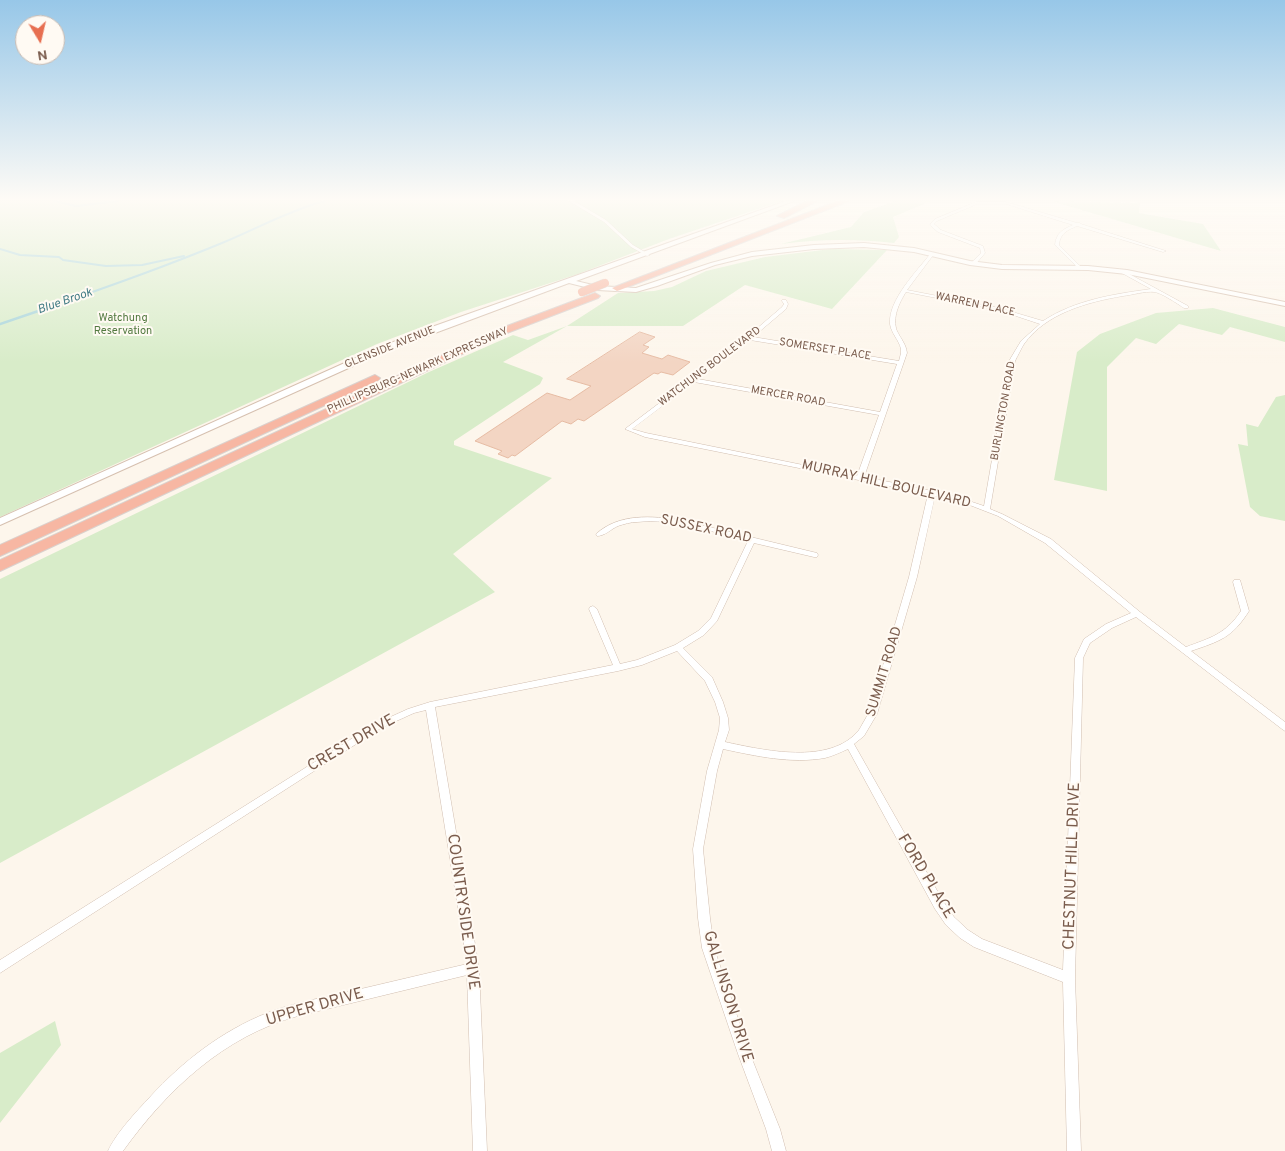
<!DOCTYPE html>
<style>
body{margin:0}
#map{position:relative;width:1285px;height:1151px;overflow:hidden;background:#fdf6ec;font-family:Overpass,sans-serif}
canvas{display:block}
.north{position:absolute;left:15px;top:15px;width:50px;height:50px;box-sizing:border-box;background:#fffaf3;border:1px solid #cabbb1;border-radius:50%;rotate:171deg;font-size:14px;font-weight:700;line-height:20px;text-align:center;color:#7a5c4d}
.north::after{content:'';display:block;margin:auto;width:18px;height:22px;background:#e76f51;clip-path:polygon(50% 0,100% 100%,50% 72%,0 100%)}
</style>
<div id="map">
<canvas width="1285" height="1151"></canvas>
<div class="north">N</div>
</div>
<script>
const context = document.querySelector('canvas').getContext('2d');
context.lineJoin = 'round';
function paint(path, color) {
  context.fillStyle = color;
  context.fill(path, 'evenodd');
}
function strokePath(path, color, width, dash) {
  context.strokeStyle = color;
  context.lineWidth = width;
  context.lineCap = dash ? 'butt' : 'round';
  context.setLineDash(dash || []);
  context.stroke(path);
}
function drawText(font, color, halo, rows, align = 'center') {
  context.font = font + ' Overpass,sans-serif';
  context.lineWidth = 4;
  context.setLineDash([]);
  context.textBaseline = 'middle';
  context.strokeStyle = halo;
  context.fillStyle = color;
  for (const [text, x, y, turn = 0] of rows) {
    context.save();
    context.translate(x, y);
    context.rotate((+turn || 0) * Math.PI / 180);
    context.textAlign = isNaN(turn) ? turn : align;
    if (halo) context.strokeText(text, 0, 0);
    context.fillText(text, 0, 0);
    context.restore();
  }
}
paint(new Path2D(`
 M0,201H782L669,239L578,274L461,312L377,344L0,517Z
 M896,201H931L893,217L899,237L894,243C857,239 819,239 781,244L851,227L864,212Z
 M1051,201L1140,203L1139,213L1203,224L1221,251Z
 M831,249L887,250L832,309L745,285L683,326H567L503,362L540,376L543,378L540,384L454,441V445L552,478L453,554L495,592L0,863V579L429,372L513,335L528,340L567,326L618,293L654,291L672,287L706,271L765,257Z
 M1213,308L1285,327V342L1230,327L1222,335L1179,324L1156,344L1136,338L1107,367V491L1054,480L1077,352L1100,334L1156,313Z
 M1285,395V521L1260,516L1250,507L1238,444L1248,446L1246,424L1258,427L1276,397Z
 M55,1021L61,1045L0,1123V1053Z`), '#d8ecc9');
strokePath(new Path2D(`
 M55,201L76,206L118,201
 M0,249L20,255L59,257L63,260L106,266L142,265L184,256
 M46,308C105,288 164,267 222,243C256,229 288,211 324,201`), '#a5d3da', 2);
strokePath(new Path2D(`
 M0,324L50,307`), '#a5d3da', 2.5);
const building = new Path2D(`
 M640,332L655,337L643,345L649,347L642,353L662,359L668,355L690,362L673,375L661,372L658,374L654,373L584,421L578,419L571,424L562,421L515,456L512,455L508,458L498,454L502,451L475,441L547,393L570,400L591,386L567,379Z`);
paint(building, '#f3d5c3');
strokePath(building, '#e6bba3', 1);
const street = new Path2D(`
 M569,201H574L606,220L633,245L650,255L647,256L631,247L604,222Z
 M976,202H1006L1077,223H1080L1081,224L1166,251L1163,252L1077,226C1068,230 1060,233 1059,245L1081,267V268L1079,269L1055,245C1056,233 1063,229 1073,225L1006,204H977L937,221L934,224L941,230L983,246L985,253L975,265H971V263L981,253L980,248L938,232L933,228L930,224L935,219Z
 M931,253L934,254L907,290L999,308L1043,321C1075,300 1114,294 1151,289L1120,272V270H1122L1188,306V308H1184C1178,304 1160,292 1154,292C1145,291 1132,295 1123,296C1088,302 1046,313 1024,344C1021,349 1018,355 1015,361L990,509L1002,514L1051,539L1140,612L1186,647C1210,638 1226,634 1241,611L1233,582L1234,580H1240L1249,611C1232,638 1220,641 1191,651L1285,722V731L1282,729L1136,617L1112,628L1090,643L1083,658L1075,978L1081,1151H1067L1063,982L974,947L960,938L946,925L935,909L848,749C841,752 833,756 825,758C791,764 756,756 723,749L717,771L703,849L710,918L714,948L750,1054L780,1129L786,1151H772L766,1129L738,1054L702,948L698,918L693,849L707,771L719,730L720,718L715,702L705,681L677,651L642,665L618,671L435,707L479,968L487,1151H473L467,975L298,1016C224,1036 167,1090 123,1151H108C116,1133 137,1111 150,1097C183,1061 222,1031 267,1013C293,1003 321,998 348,992C388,983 427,973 467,964L426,710L414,713L381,728L0,973V960L375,724L408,709L430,702L613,665L589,609L590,607L593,606L597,609L620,664L637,660L675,645L698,631L711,618L748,541C712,532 674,518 637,522C631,522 624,524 618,526C611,529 605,536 597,536L596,534C619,513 652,516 680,520L817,553L818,555L817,557H814L754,543L717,621L704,635L683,648L712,677L723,702L728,718L729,730L725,742C763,750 830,766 859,730C862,725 865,719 869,713L909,577L928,494L645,437L625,429L747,337L782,307L784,304L782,301V300H786L788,304L786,309L753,337L899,361L901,353V349C899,340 891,333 890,324C888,300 917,271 931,253ZM906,292L998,310L1040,324L1021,341L1009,361L984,506C945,492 904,485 864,477L907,353C906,344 901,339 897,331C892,318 899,303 906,292ZM750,340L897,364L880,412L698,379ZM694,382L879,415L857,476L646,433L632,429ZM935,496L967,504L998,516L1045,543L1131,613L1106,624L1084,639L1075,658L1063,970L982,939L968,930L954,917L943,901L854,744L864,736L877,714L917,577Z`);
const secondary = new Path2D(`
 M786,201H794L576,281L597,286L636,288L711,263L752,252L814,245L864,243L914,248L970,261L1002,265L1088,266L1127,270L1285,302V306L1127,274L1088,270L1002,269L970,265L914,252L864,247L814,249L752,256L715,265L657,286L636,292L597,290L569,283L384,352L0,525V518L378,348L429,328Z`);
const highway = new Path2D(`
 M807,201H817L784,218L777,216Z
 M838,201H849L620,290L617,291L612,288Z
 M595,293L600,296L598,298L507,333L0,571V560L499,329Z
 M375,375L380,378L379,380L0,556V545Z`);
strokePath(street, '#d1beb0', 1);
strokePath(secondary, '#d6c0b0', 2);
strokePath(highway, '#dad1cd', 2);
paint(street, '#fff');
paint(secondary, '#fff');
paint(highway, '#f7b7a3');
const highwayBridge = new Path2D(`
 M582,292L605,283`);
strokePath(highwayBridge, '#dad1cd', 9, []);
strokePath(highwayBridge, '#f7b7a3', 8);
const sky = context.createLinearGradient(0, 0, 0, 363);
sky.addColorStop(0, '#97c7e8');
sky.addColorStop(0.55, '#fefbf6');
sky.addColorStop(1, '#fefbf600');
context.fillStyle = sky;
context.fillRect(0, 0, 1285, 363);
drawText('11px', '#7a5c4d', '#fffaf3', [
 ["WARREN PLACE",975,305,12],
 ["GLENSIDE AVENUE",390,348,-22],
 ["SOMERSET PLACE",825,350,9],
 ["WATCHUNG BOULEVARD",710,367,-37],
 ["PHILLIPSBURG-NEWARK EXPRESSWAY",418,371,-24],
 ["MERCER ROAD",788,397,10],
 ["BURLINGTON ROAD",1004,411,-80]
]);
drawText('11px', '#537a41', '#fffaf3', [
 ["Watchung",123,319],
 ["Reservation",123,332]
]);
drawText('italic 12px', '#437c86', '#fffaf3', [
 ["Blue Brook",65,302,-19]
]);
drawText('14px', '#7a5c4d', '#fffaf3', [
 ["MURRAY HILL BOULEVARD",886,485,13],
 ["SUSSEX ROAD",706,530,12],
 ["SUMMIT ROAD",885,672,-73]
]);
drawText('16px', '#7a5c4d', '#fffaf3', [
 ["CREST DRIVE",352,744,-30],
 ["CHESTNUT HILL DRIVE",1073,866,-88],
 ["FORD PLACE",925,877,59],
 ["COUNTRYSIDE DRIVE",462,912,82],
 ["GALLINSON DRIVE",727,997,73],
 ["UPPER DRIVE",315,1008,-16]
]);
</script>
